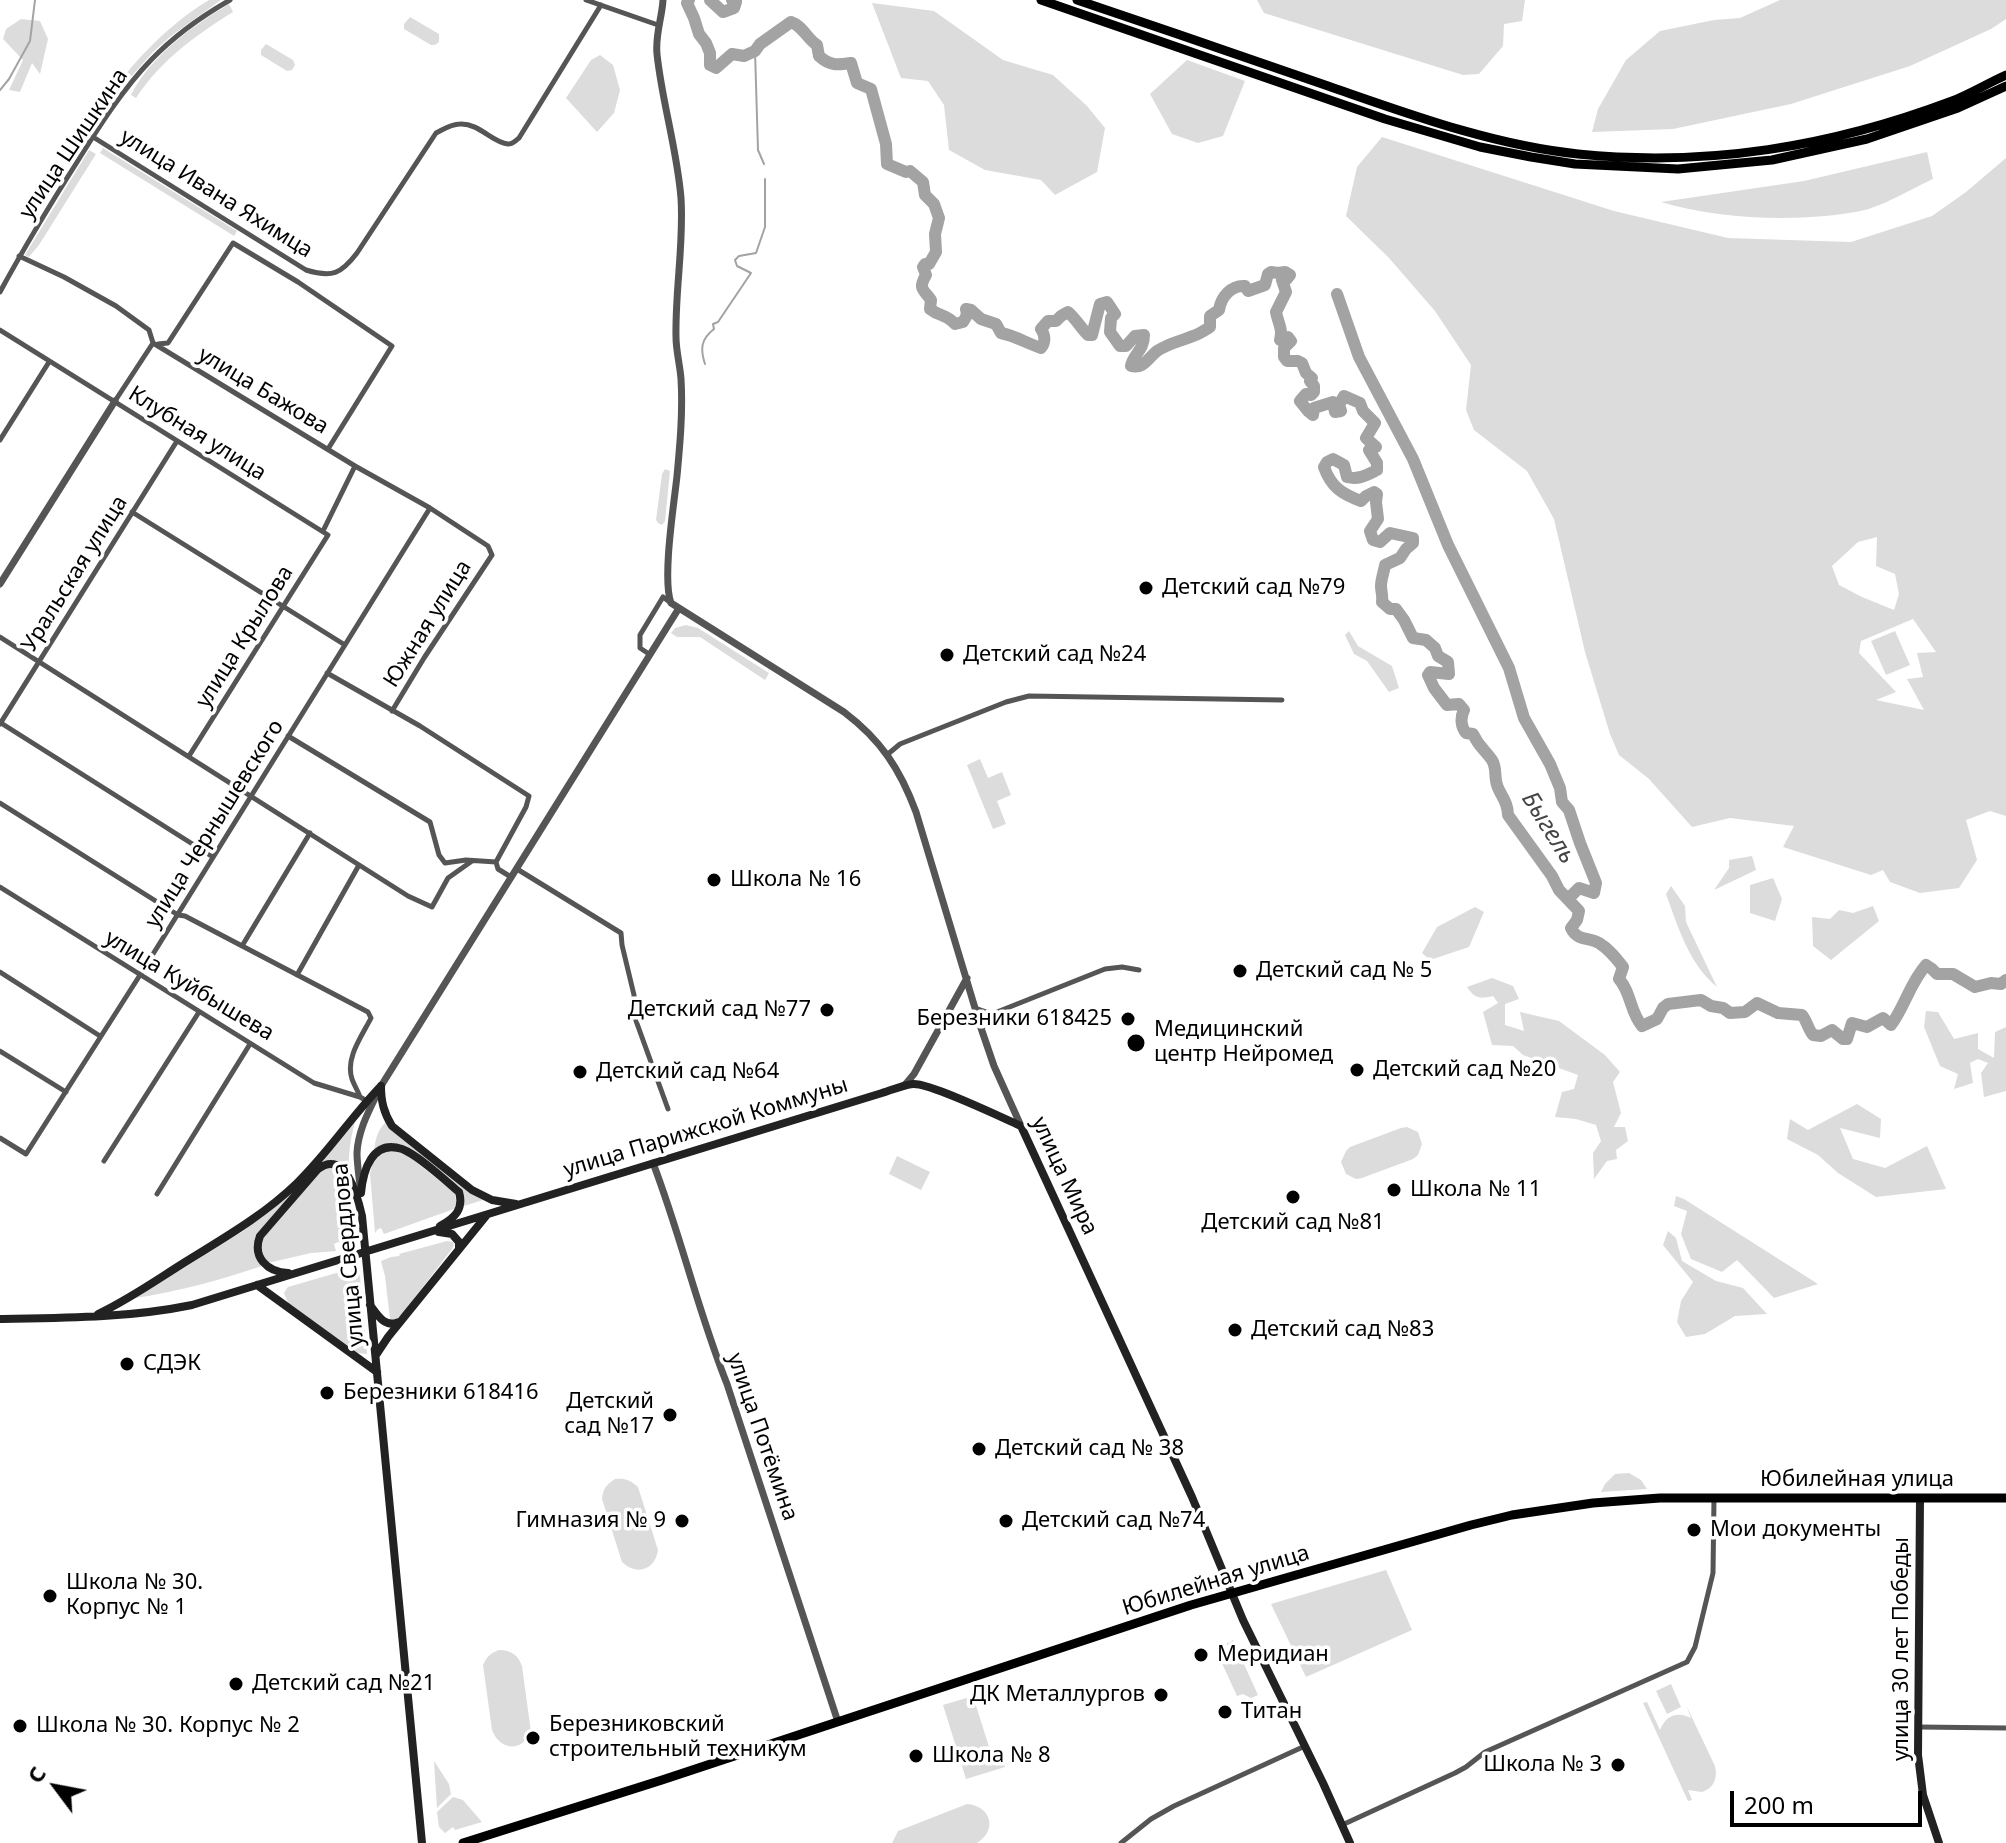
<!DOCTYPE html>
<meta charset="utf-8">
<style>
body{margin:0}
#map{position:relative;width:2006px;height:1843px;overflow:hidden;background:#fff;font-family:"Noto Sans",sans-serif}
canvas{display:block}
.north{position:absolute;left:16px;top:1747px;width:80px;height:80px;-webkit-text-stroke:6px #fff;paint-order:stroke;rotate:302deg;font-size:22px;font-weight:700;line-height:32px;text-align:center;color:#000}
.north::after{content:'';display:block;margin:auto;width:28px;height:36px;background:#000;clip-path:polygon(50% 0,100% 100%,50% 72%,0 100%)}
.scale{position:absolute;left:1730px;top:1791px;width:192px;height:36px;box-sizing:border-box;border:4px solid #000;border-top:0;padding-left:10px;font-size:24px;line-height:28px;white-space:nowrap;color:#000;-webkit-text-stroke:6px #fff;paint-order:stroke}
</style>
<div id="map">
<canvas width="2006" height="1843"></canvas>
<div class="north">С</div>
<div class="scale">200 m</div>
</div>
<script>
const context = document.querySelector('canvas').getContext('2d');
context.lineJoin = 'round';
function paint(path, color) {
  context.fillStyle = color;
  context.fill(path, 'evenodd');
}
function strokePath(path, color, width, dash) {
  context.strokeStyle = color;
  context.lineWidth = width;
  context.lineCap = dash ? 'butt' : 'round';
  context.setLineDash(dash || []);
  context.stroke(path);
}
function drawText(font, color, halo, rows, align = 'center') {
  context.font = font + ' "Noto Sans",sans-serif';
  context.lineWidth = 7;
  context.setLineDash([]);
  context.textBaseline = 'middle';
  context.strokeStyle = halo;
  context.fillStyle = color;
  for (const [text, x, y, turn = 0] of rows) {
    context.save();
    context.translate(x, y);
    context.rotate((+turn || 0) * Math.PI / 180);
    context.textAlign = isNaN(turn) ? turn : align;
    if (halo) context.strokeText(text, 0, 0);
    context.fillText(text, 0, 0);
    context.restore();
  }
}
paint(new Path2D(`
 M209,0H221L171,36L153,52L130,78L97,124L92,120C123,73 161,29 209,0Z
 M1257,0H1525L1522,21L1504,24L1503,46L1479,74L1463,75L1264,13Z
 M1780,0H2006V19L1991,29L1910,66L1791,104L1673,129L1592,132L1598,109L1626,60L1660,31L1714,20L1740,18Z
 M872,3L934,11L1003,60L1053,75L1087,106L1105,128L1097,172L1055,195L1041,180L985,170L949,150L944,105L928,81L901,78Z
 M229,4L233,12C196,35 160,61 136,98L131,95C151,56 191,27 229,4Z
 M410,17L439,34V42L435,45H431L404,29V24Z
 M21,19L40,21L48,39L40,74L32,63L20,92L9,90L23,60L3,39L6,29Z
 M266,44L293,60L295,65L292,70L287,71L261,55V50Z
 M600,55L613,65L620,90L614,113L597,132L566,98L591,60Z
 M1187,60L1245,81L1223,136L1198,143L1172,134L1150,94Z
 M1382,137L1614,211L1728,238L1851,242L1932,216L1966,192L2006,158V816L1990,811L1966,820L1977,860L1959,888L1920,893L1890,882L1883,870L1871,875L1783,847L1794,826L1730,818L1692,827L1649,779L1619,755L1610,734L1585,652L1554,519L1527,471L1474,430L1466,410L1471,365L1435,311L1389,258L1346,216L1357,167ZM1877,537L1876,566L1895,574L1899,594L1894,610L1862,597L1839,585L1832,566L1858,542ZM1913,619L1936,652L1917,653L1923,677L1907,679L1924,710L1876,700L1896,692L1859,653L1861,641Z
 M103,148L237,231L234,236L100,153Z
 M89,150L96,154L39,245L29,257L25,255Z
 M1927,152L1933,179C1913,188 1885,205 1865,210C1804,223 1721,220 1661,202L1804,181Z
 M665,469L670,471L665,521L662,525L658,523L656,520L662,474Z
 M686,625L698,628L769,673L765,680L700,637H677L671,633L675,628Z
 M1349,631L1358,646L1392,666L1399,688L1389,692L1367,661L1354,654L1345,635Z
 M1895,631L1910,665L1886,675L1871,641Z
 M980,759L988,778L1002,772L1011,795L997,801L1006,824L993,829L967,765Z
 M1752,856L1756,870L1714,890L1729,868V860Z
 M1773,878L1782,899L1775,921L1750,913V885Z
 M1671,886L1685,906L1686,922L1717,987C1689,964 1678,927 1666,894Z
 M1873,906L1879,921L1831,960L1813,946L1812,917L1830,919L1839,910L1853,913Z
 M1475,907L1484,912L1469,947L1430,960L1422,953L1437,927Z
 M1492,978L1513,986L1519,999L1505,1004V1025L1524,1031L1520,1012L1559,1021L1605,1055L1620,1072L1613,1082L1621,1113L1614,1127H1625L1628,1141L1616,1150L1617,1159L1607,1161L1594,1179L1593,1153L1601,1141L1596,1125L1576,1119L1555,1117L1562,1092L1574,1089L1578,1075L1523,1055L1513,1046L1492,1045L1483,1012L1498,1003L1493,996C1480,999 1475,999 1467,987Z
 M1926,1011L1938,1012L1954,1039L1978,1033V1049L1994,1058L1995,1032L2006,1027V1091L1984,1097L1981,1073L1988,1063L1978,1059L1970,1063L1973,1083L1954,1089L1958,1074L1940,1066L1924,1027Z
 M1857,1104L1881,1119L1880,1138L1840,1128L1853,1159L1885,1168L1927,1146L1946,1189L1876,1197L1838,1173L1818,1155L1787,1139L1790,1119L1808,1130Z
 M357,1115C351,1135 348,1152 349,1173L333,1161H321Z
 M385,1123L470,1193L483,1200L464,1206V1197L405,1147L374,1152C375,1141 377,1131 385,1123Z
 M1407,1127L1418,1132L1422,1144L1418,1155L1413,1159L1362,1178L1356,1179L1346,1174L1341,1162L1346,1151L1350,1147L1401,1128Z
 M387,1151H394L408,1156L454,1192L457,1203L454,1209L384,1234L381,1228L378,1229L375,1233L370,1174L374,1158Z
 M897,1156L930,1172L921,1190L889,1174Z
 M330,1166L337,1170L345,1180L355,1244L346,1246L338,1242L334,1244L336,1251L311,1253L268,1263L260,1254L261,1239L321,1167Z
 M307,1177L254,1245L256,1258L262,1266C220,1280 180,1291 136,1298L243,1231L269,1212Z
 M1676,1196L1684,1199L1818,1284L1774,1298L1737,1260L1722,1272L1691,1259L1681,1234L1687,1211L1674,1206Z
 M1668,1231L1676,1238L1682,1261L1716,1281L1743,1288L1767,1314L1735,1316L1705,1334L1686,1337L1677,1322L1681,1301L1693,1282L1663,1245Z
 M447,1241L453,1242L454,1245L452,1249L402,1314L396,1319H390L385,1276L381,1261L391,1257L400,1256L399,1254Z
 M359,1267L367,1354L358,1353L288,1303L284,1293L288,1287L343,1271L344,1276L351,1272V1269Z
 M1629,1473L1641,1480L1647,1489L1601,1492L1605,1484L1615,1474Z
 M615,1479C625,1478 630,1480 638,1487L658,1550C655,1570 637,1576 622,1562L602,1499C603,1489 606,1485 615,1479Z
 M1386,1570L1412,1630L1306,1677L1271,1604Z
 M1233,1640L1258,1695L1251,1698L1243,1694L1237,1696L1221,1661L1232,1654V1648L1226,1644Z
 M499,1650C511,1650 518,1655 522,1666L531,1732C522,1752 500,1751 492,1730L483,1665C487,1656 491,1653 499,1650Z
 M1671,1684L1681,1707L1667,1714L1656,1691Z
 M973,1696L990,1750L998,1748L1005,1767L966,1779L943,1705Z
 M1647,1702L1660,1730C1666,1715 1677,1711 1691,1718L1686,1705L1715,1766C1718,1778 1714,1788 1702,1792L1688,1790L1692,1800L1688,1801L1643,1703Z
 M434,1761L449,1784L451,1794L437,1808Z
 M453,1797L463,1800L482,1822L455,1830L453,1827L445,1833L439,1827L437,1812Z
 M967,1804C991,1806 998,1830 977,1843H892L898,1831Z`), '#dcdcdc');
strokePath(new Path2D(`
 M755,51L758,150L764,164
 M0,90L9,79L30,41L35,0
 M705,364C700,349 701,339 714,329L713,324L718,322L751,273L737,266L735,260L739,256L756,253L765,227V179`), '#a3a3a3', 2);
strokePath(new Path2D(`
 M689,0L687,3L694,18L699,34L706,43L710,53V65L716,68L732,54L744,56L755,51L760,44L791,22C803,26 807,39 817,45L819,56C830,66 837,65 851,63L857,83L871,89L886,144L887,164L906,172L910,171L923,182L925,195L934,204L939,218L935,234L936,252L929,264H925L923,267L926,275C918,289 923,289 931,300L930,309C940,317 945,313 955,324L963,322L967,315L966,309L971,310L981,319L996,324L1001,333C1016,336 1028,344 1041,348C1046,342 1045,335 1041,329L1048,321H1056L1061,316L1068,312C1076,319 1081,328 1088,335H1092L1100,304L1107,302L1115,314L1111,318L1110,332L1120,346H1126L1135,336L1144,335C1144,351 1133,354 1131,366C1144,369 1148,358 1157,351C1169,343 1181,341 1193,336C1199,334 1205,330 1210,327V316L1219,310C1221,297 1231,285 1245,286L1248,291L1265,285L1268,274L1271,272L1278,273L1285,272L1290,275L1287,279L1282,280L1286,292L1276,312C1278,323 1283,328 1280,340L1288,337L1291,341L1284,348V357L1287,361H1298L1302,363L1306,373L1312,378L1310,381L1314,386V392L1311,395L1306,394L1300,401L1308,411L1313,415L1314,408L1333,402L1335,412L1341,411L1339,405L1344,396L1360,403L1363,411L1375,423L1366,438L1376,447L1369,450L1377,463V470C1367,475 1359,480 1347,477L1344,465L1333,459L1327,462L1324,467C1331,487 1342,494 1361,501L1366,496L1374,492L1377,494L1376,502L1378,519L1370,531L1373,540L1380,542L1390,533L1413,538V543L1406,549L1400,558L1385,565C1384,572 1381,579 1381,586C1381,592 1383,595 1382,602L1390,609H1396L1404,620L1413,638L1426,640L1435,648L1438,656L1448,662L1449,674L1430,672L1428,675L1434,688L1447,705L1459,704L1464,710C1460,718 1461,727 1466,733L1473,734C1479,747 1484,749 1492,760C1497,768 1494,776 1497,785C1500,795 1508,801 1508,815L1552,876L1559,890L1579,911L1577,920L1571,928C1577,941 1588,937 1599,943C1609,949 1616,958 1623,967L1619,979C1631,992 1630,1012 1642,1026L1657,1019L1663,1008L1668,1004L1701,1000L1711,1006L1723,1008L1730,1013L1745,1012L1757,1003L1778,1013L1802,1015C1807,1021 1808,1029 1813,1035L1821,1036L1832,1030L1843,1039H1847L1852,1023L1867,1027L1883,1018L1891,1025C1905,1006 1910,983 1926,965L1932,969L1937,974H1953L1975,987L1991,983L2001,984L2006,980
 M710,0L723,12L734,8L736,2L732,0
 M1337,294L1359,357L1413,459L1448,545L1509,668L1524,718L1550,764L1560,788L1562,802L1569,810L1580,843L1596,883L1594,893L1579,888L1568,899`), '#a3a3a3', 12);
strokePath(new Path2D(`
 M586,0L658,25
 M93,137L306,270C332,278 341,274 357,253L436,133C444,129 451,124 460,124C479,123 493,143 508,144C513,144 515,141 519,138L601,5
 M19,256L64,277L116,306L149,330L153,343L355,466L430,508L488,546L492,555L424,658L392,711
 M0,292C25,246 51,203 79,159C100,125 123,89 151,60C174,36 202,16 230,0
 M0,330L328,535L189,756
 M158,344L168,343L233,243L298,282L392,346L328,449
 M115,401L153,343
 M0,440L49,362
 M132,512L345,645
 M323,531L355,466
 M0,637L408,896L432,907L448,878L472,861
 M649,654L640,648V635L663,597L671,603
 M327,673L420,726L529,796L526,807L496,862L498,869L511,877
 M1,723L213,857
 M0,724L177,441
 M288,736L430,822L439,855L445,863L466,860L496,862
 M888,754L900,744L1006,702L1029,696L1282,700
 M0,803L178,915L185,916L368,1012L371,1018C362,1036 345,1058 352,1079C354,1085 358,1091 360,1097
 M517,869L621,933L622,945L634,995L635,1018L668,1109
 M0,887L314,1083L360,1097L367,1101
 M242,946L310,833
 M0,972L100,1036
 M297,975L359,865
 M975,1008L992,1014
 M982,1028L992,1014L1105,969L1122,967L1139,970
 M0,1051L66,1092
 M0,1138L26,1154L140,975L430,508
 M104,1161L199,1012
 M157,1194L250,1044
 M1919,1727L2006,1728
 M1342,1825L1455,1773L1466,1767L1485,1752L1687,1662L1695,1647L1713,1573L1714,1498
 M1121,1843L1151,1819L1174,1806L1305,1746`), '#555', 5);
strokePath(new Path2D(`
 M663,0C662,18 655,35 657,54C662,102 677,149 681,198C684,244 675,290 676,337C676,351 680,365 681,379C683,411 680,444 677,476C674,504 662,579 671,603L844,712C881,740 900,769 916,812L981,1028L994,1066L1021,1126
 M0,584L115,401
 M904,1086L914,1074L967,978
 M653,1163C681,1236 698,1312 727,1384L838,1722
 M360,1186C359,1175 357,1164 357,1153C358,1129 371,1107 381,1086L679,608`), '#555', 7);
strokePath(new Path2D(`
 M381,1086C381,1102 384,1113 392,1126L472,1190L492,1200L516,1204
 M361,1193C363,1171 372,1139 402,1149C418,1155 445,1180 459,1192C464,1209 455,1218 440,1226
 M439,1232L452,1234L459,1242V1248
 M288,1273C267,1272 252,1257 260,1236L318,1169C346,1148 358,1198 362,1216L422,1843
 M257,1285L377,1372
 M370,1305C378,1316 385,1328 399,1322
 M98,1314C128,1300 155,1281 182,1264C222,1239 263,1216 297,1183C328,1153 351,1117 381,1086
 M0,1319C64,1318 129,1318 192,1305L882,1093C892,1090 903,1085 913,1084C930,1083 1001,1117 1021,1126L1192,1497L1243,1620L1323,1783L1350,1843
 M376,1355L388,1337L486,1216
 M1920,1499L1918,1755L1923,1795L1939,1843`), '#222', 8);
strokePath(new Path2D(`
 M463,1843L662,1780L1191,1605L1471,1525L1512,1515L1593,1503L1660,1498H2006`), '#000', 9);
strokePath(new Path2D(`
 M1041,0L1385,119L1480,147L1531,157L1575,164L1678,169L1772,160L1867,139L1958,108L2006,86
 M1077,0C1161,28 1244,57 1328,86C1409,114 1492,145 1578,154C1708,167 1830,147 1952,101C1970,94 1988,83 2006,75`), '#000', 9);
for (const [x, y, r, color] of [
 [1146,588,8,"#000"],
 [947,655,8,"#000"],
 [714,880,8,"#000"],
 [1240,971,8,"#000"],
 [827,1010,8,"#000"],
 [1128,1019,8,"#000"],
 [1136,1043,10,"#000"],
 [1357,1070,8,"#000"],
 [580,1072,8,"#000"],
 [1394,1190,8,"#000"],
 [1293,1197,8,"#000"],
 [1235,1330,8,"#000"],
 [127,1364,8,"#000"],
 [327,1393,8,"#000"],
 [670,1415,8,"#000"],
 [979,1449,8,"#000"],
 [682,1521,8,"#000"],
 [1006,1521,8,"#000"],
 [1694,1530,8,"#000"],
 [50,1596,8,"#000"],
 [1201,1655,8,"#000"],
 [236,1684,8,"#000"],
 [1161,1695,8,"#000"],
 [1225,1712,8,"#000"],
 [20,1726,8,"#000"],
 [533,1738,8,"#000"],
 [916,1756,8,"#000"],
 [1618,1765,8,"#000"]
]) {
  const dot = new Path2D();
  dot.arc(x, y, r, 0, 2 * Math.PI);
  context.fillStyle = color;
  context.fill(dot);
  strokePath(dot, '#fff', 3);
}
drawText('22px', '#000', '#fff', [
 ["улица Шишкина",74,144,-56],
 ["улица Ивана Яхимца",216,194,32],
 ["улица Бажова",263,391,31],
 ["Клубная улица",197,434,32],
 ["Уральская улица",75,574,-58],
 ["Южная улица",428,624,-58],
 ["улица Крылова",245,637,-58],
 ["улица Чернышевского",215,824,-58],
 ["улица Куйбышева",189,986,31],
 ["улица Парижской Коммуны",706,1128,-17],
 ["улица Мира",1064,1176,65],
 ["улица Свердлова",349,1255,-95],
 ["улица Потёмина",762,1437,71],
 ["Юбилейная улица",1857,1480],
 ["Юбилейная улица",1216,1581,-17],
 ["улица 30 лет Победы",1902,1649,-90]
]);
drawText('22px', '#000', '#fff', [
 ["Детский сад №79",1162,588],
 ["Детский сад №24",963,655],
 ["Школа № 16",730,880],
 ["Детский сад № 5",1256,971],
 ["Детский сад №77",811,1010,"right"],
 ["Березники 618425",1112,1019,"right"],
 ["Медицинский",1154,1030],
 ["центр Нейромед",1154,1055],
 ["Детский сад №20",1373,1070],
 ["Детский сад №64",596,1072],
 ["Школа № 11",1410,1190],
 ["Детский сад №81",1293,1223,"center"],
 ["Детский сад №83",1251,1330],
 ["СДЭК",143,1364],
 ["Березники 618416",343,1393],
 ["Детский",654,1402,"right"],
 ["сад №17",654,1427,"right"],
 ["Детский сад № 38",995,1449],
 ["Гимназия № 9",666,1521,"right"],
 ["Детский сад №74",1022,1521],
 ["Мои документы",1710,1530],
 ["Школа № 30.",66,1583],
 ["Корпус № 1",66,1608],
 ["Меридиан",1217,1655],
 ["Детский сад №21",252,1684],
 ["ДК Металлургов",1145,1695,"right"],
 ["Титан",1241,1712],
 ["Березниковский",549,1725],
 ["строительный техникум",549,1750],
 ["Школа № 30. Корпус № 2",36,1726],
 ["Школа № 8",932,1756],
 ["Школа № 3",1602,1765,"right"]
], 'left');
drawText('italic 24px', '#444', '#fff', [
 ["Быгель",1548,828,58]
]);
</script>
